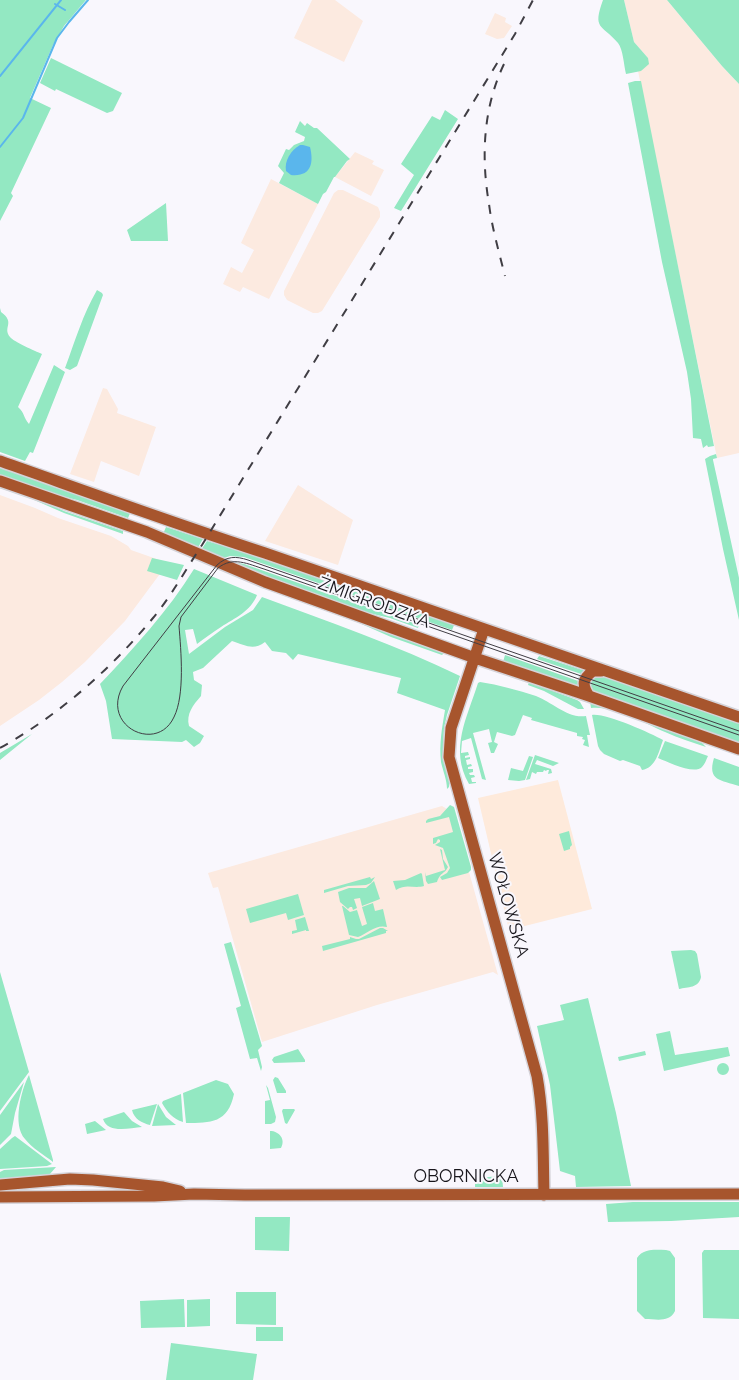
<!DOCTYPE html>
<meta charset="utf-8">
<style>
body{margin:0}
canvas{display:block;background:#f9f7fd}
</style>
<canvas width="739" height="1380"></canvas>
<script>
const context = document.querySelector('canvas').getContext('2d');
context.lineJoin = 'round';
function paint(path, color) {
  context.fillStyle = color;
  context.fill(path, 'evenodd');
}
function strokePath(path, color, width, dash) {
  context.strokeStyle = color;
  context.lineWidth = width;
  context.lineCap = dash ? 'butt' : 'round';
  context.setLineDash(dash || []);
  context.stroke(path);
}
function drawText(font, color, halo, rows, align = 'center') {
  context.font = font + ' Raleway,sans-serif';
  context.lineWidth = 4;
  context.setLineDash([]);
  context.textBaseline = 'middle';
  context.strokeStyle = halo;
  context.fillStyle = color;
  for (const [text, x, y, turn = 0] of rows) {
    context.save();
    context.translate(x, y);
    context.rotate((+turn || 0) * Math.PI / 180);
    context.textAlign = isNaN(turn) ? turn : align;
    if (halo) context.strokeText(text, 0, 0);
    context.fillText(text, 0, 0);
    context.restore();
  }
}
paint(new Path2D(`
 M312,0H335L363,21L344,62L294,38Z
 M624,0H667L722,66L739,84V453L717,458L638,71H641L648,58L634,42Z
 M495,13L506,18L505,22L512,26L504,38L497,39L485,34Z
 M355,152L374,161L372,164L384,170L371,196L335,177Z
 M271,179L318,204L269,299L243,287L240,292L223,284L231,267L242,273L254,250L241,243Z
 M338,190H343L378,207L380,212V217L322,311L318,313H313L287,300L284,295V291L334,193Z
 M103,388L107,389L118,409L117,413L156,427L139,476L101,461L94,482L70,474Z
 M298,485L353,520L338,565L265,541Z
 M0,495L35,508L58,518L111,536L128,546L131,550L168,563L125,621L85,662L62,682L39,700L0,726Z
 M442,806L447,809L469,872L498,975L493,972L377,1005L262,1042L218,887L213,888L208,873Z`), '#fceae0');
paint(new Path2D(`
 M558,780L592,909L509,930L478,798Z`), '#feeadb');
paint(new Path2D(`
 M0,0H86L64,26L53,45L30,98L51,108L11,193L13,196L0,221Z
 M603,0H624L634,42L648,58L649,64L641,71L626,74C624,66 623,49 618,43C602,24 592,30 603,0Z
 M667,0H739V84L722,66Z
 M51,58L122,93L113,111L107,113L56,89L55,91L40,83Z
 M635,81H641L714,446L708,447L707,445L703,448L701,439L693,438L691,399L687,372L662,262L628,83Z
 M445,110L458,119L401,211L394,208L414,175L401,164L432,116L440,120Z
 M300,121L305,126L307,123L314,128H317L350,159L347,161L335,177H334L326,192L323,194L318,204L279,183L284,173L278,166L286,149L289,150L294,145L304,141L305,137L295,132Z
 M166,203L168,241H131L127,230Z
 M97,290L102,293L103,295L77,366L70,370L65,368C75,341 83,314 97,290Z
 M0,308L1,312C16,323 2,327 10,337C14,342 35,351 42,354L18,407C25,413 23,417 29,424L54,365L65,372L33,453L30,452L25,461L0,452Z
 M716,454L717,458L713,459V460L739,578V620L723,549L705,459L710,456Z
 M0,466L131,511L128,518L77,500L50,493L0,477Z
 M0,485L37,498L64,511L123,531V534L64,513L32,499L0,488Z
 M166,527L203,539L197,549L163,534Z
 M207,541L270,559L455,623L452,630L244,557L230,556L221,559L201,550Z
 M152,558L184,565L177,580L147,571Z
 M233,562L244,564L419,625L418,628L390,618L360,611L289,587Z
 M194,569L257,595C251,611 235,618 221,627C213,632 205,638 197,644L193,629L185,630L189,654L225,627L253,610L262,597C329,622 396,645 460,676L447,715L444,728L443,756L449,781V787L447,789C447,780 443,771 441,762C439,744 442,728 445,710L397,693L401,678L298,654L293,660L286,653L272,651L265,642C253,651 245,645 232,641L203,668L193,672L194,680L202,685L201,696C193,705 186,714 189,726L204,736L200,743L194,747L186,740L182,742L112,739L106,701L100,684C134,648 168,611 194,569Z
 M268,588L351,617L390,634L444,653L442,655L391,637L357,622L266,589Z
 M514,632L735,709L732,710L512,635Z
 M505,655L581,682V689L503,662Z
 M539,656L586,671L584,675L537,659Z
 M598,674L739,722V743L593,692L589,688V680Z
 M480,682C499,685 518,690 536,696C552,702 568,719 586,716L590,735H587L589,747L583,745L585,740L582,739L583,737L577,736V733L531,720L532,718L523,715L515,735L512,736L497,732L494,742L498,744L494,753H491L488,743L492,742L489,729L473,733L486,780L482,779L471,738L462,741L461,753L468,752L469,755L465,756V758L470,757V759L466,760L467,765L471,764L472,766L468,767V769H473V772L469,773L470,775H474L475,777L471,778L472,782H476V783L469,784C449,749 467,718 478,683Z
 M529,682L577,700L580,702L584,709H578L544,691L528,685Z
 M590,701L646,720L669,730L702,743L706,747C692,742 678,738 665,732C645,723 612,705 591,708Z
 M592,715C606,713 650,733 663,740C659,751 656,768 642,770L640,766L623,760L620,761L604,754L600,750L598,746Z
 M32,734L0,760V753Z
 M665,741L708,756C706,760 705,764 702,767C694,775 668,762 658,758Z
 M535,755L559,763L553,766L537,760L535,764L551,769L552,773L548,774L549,770H547L546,771L544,770L543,772H537L536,774L532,772L530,779L526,780Z
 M529,756L533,757L525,780L519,781L508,780L511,768L523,771Z
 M714,758L739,767V786C721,780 707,781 714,758Z
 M450,805L454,807L471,867V870L468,873L442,880L440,877L447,873L450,868L443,848L435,845L440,842V840L438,839L436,843L433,844V838L453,832L449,817L426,823V821L428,819L440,816Z
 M569,831L572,845L570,847V849L564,851L559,834Z
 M440,849L442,850L443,859L448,867C444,875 441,871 437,882L428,884L426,881L425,872L426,876L445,870Z
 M421,873L422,874L424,886C413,889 407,883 396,890L393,881L405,880Z
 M370,877L371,879L375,877L371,883L366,885L348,886L324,893V890Z
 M374,881L380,899L362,906L360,898L354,899L357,908L353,910L352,907H350L348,909L340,902L338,892L349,888H366Z
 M298,894L304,915L288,920L286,913L250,923L246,909Z
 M373,903L375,911L383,909L387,927C376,924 368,933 358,937L349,935L342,906H343L350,912L357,910L362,926L367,924L362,907Z
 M305,917L309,931H306V930L292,934V931L297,930L295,920Z
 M380,928H383L388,931H386V933L323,951L322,946L350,939V937L356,939H359Z
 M231,942L262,1046L258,1050L262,1067L261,1071L257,1058L250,1059L236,1008L241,1006L224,944Z
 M691,950L695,951L697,954L701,977C699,988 688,987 679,989L671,951Z
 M0,972L29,1072L0,1111Z
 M588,998L616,1113L631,1186L576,1187L575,1176L560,1171L550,1085L537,1026L564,1020L560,1005Z
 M670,1031L675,1055L728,1047L730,1056L664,1071L656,1034Z
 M298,1049L305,1060V1062L274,1063L272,1060L274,1057Z
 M645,1051L646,1055L619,1061L618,1057Z
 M717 1069a6 6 0 1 1 12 0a6 6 0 1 1-12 0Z
 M29,1075L53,1160V1162C44,1155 32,1148 25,1139C12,1125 21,1090 29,1075Z
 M275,1077L278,1078L286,1091V1093H277L273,1080Z
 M216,1080L228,1084L234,1094C228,1123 211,1123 186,1123L183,1093Z
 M24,1082L15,1113L11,1134L0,1145V1115Z
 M266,1085L268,1088L276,1117L275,1122L271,1124H265V1101L270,1100Z
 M181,1094L183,1122C173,1119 167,1112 162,1103L163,1101Z
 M157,1104L150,1125C142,1123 134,1119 132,1110Z
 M158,1104L166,1117L176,1125L152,1126Z
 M283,1109H294L295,1110L287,1124L285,1123L282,1111Z
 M124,1112L132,1121L142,1127C129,1128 108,1134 103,1119Z
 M95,1121L106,1130L87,1134L85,1124Z
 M270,1131C279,1131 286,1139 281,1148L270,1149Z
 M15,1136L52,1164L47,1166L0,1169V1149L12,1138Z
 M56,1167L50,1174L43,1176L0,1181V1172L4,1170Z
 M502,1176L503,1187H475V1178Z
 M633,1202H739V1217L671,1221L608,1222L606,1204Z
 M255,1217H290L289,1251L255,1250Z
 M666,1250L670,1251L675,1258V1311C669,1323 656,1319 645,1319L637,1311V1258C644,1248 655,1250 666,1250Z
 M704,1250H739V1319L703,1318L702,1253Z
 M236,1292H276V1325L236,1324Z
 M184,1299L185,1327L141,1328L140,1301Z
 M210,1299V1326L187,1327V1300Z
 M256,1327H283V1341H256Z
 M171,1343L257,1354L253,1380H166Z`), '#93e8c2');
paint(new Path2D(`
 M300,145H303L310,147C314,163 311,177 291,175L286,171C284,161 291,150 300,145Z`), '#5ab6ec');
strokePath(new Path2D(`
 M55,4L65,10
 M0,76L61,0
 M0,147L23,118L57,38L69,22L88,0`), '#5ab6ec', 2);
const secondary = new Path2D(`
 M0,461C88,492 176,524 265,553L739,717
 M0,481L147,532L265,582L475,658L589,696L739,749
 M484,629L451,728L449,757L537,1076C544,1115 543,1155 544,1195
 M589,696C582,685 582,679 593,671H601
 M0,1185L70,1179L93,1180L163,1187L180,1191
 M0,1197L154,1196L194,1194L245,1195L739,1194`);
strokePath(secondary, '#d5d3d9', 14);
strokePath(secondary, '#a7552d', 11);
strokePath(new Path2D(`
 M739,731L248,560C236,556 227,556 217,565L123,686C100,726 157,754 174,717C185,695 181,651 179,626L181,617L218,568C233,556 248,564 264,569L739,735`), '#403e44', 1);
strokePath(new Path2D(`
 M504,64C483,108 481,157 489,204C492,228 499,252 505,276
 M0,748C59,715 110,670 153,618C172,595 186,569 202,545L515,34L533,0`), '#403e44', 2, [9, 9]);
drawText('18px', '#18161c', '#f9f7fd', [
 ["ŻMIGRODZKA",374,603,20],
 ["WOŁOWSKA",508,905,74],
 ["OBORNICKA",466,1177]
]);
</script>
